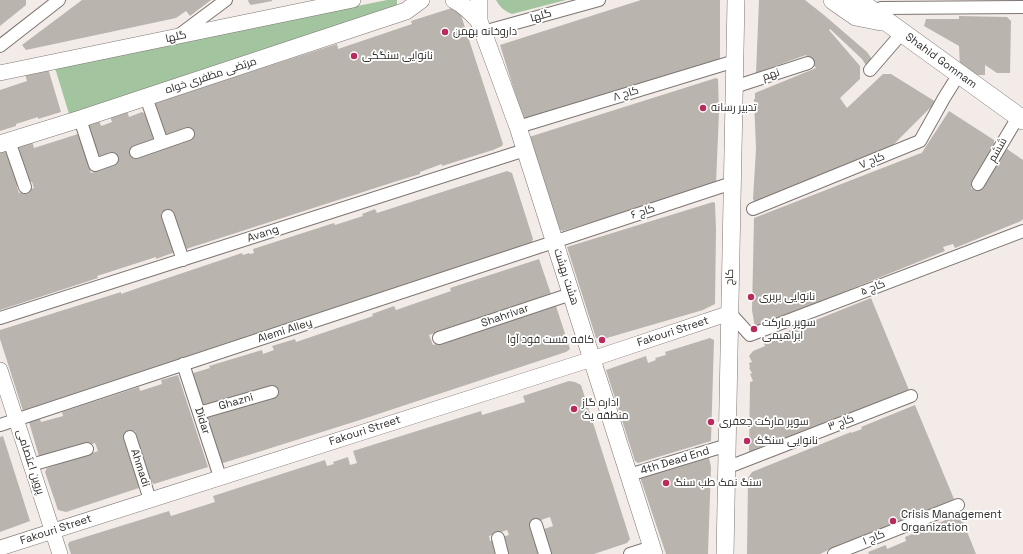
<!DOCTYPE html>
<meta charset="utf-8">
<style>
body{margin:0}
canvas{display:block;background:#f3ebe7}
</style>
<canvas width="1023" height="554"></canvas>
<script>
const context = document.querySelector('canvas').getContext('2d');
context.lineJoin = 'round';
function paint(path, color) {
  context.fillStyle = color;
  context.fill(path, 'evenodd');
}
function strokePath(path, color, width, dash) {
  context.strokeStyle = color;
  context.lineWidth = width;
  context.lineCap = dash ? 'butt' : 'round';
  context.setLineDash(dash || []);
  context.stroke(path);
}
function drawText(font, color, halo, rows, align = 'center') {
  context.font = font + ' "Space Grotesk",Cairo,sans-serif';
  context.lineWidth = 3.5;
  context.setLineDash([]);
  context.textBaseline = 'middle';
  context.strokeStyle = halo;
  context.fillStyle = color;
  for (const [text, x, y, turn = 0] of rows) {
    context.save();
    context.translate(x, y);
    context.rotate((+turn || 0) * Math.PI / 180);
    context.textAlign = isNaN(turn) ? turn : align;
    if (halo) context.strokeText(text, 0, 0);
    context.fillText(text, 0, 0);
    context.restore();
  }
}
paint(new Path2D(`
 M387,0H397V6L70,117L55,68Z
 M496,0H566L512,14C504,11 500,7 496,0Z`), '#a2c5a0');
paint(new Path2D(`
 M0,0H26V5L0,26Z
 M82,0H211L190,16L186,11L176,18L26,50L22,45Z
 M248,0H272V1L251,5L249,3Z
 M641,0H720V61L524,122L500,45Z
 M759,0H805L824,15L867,52L872,59L869,70L862,59L830,29L829,30L860,66V79L840,98L847,108L883,74H891L936,102L890,148L755,203L753,199L756,149L754,99H755V93L816,68L806,55L756,73Z
 M455,7L459,9L503,144L502,146L493,150L442,166V164L420,172V174L391,183L183,250L171,212L161,213L163,222L168,220L178,251L156,259V257L97,276L98,278L0,310V152L9,149L18,182L17,187L19,193L34,188L32,182L27,181L16,146L32,141L34,148L78,134L83,136L93,166L89,167L91,173L105,168L103,164L100,161L88,124L99,120L101,126L112,122L110,116L127,111L129,117L142,112L146,114L152,132H153V134H152L154,140L138,145L139,148L147,153V155L158,151V149L167,138L153,103L337,44L338,49L412,24L411,21Z
 M959,16L1007,17L1011,21L1010,73H997L985,65V75H970L960,68L959,46L924,26L926,19H959Z
 M47,65L61,112L38,119V117L16,124V126L0,131V90L27,81L24,70Z
 M716,78L718,79L719,112L716,184L563,231L560,230L529,137Z
 M949,111L994,140V146L973,180L971,189L983,183L1007,149L1023,160V219L1021,221L955,248L953,244L943,247L945,251L755,328L752,310L754,218L921,153V154Z
 M507,171L512,173L533,239L531,244L113,386L112,382L101,385L102,389L24,414L0,339V330L121,292V294L138,288L242,253L243,255L249,253L250,254L254,253L253,249L334,223L335,225L363,216L362,214L375,209L377,213Z
 M713,202L715,203L716,229L715,304L703,310L600,340L596,338L567,247Z
 M539,259L551,294L429,335L433,345L556,306L570,349L566,352L360,420L220,464L206,417L273,397V398L277,397L276,393L273,385L200,408L190,374L210,368L209,366L262,350L263,354L274,350L272,346L295,339L296,342L373,316L372,314L394,306L396,310L451,291L450,288Z
 M871,298L909,390L754,455L749,452L750,382L753,381L750,374L752,373L749,368L750,367L749,363L752,362L749,356L753,351L765,346L763,341Z
 M710,338L714,340L711,441L638,463L635,461L606,370L646,356L648,363L656,360L655,358L666,355L665,352Z
 M178,375L208,467L154,484L150,481L135,431L125,434L142,487L66,512L58,510L45,472L47,468L98,451L95,443L40,460L29,422L40,419L41,422L63,416L62,412L139,387L140,391L162,384L161,380Z
 M569,381L575,382L581,385L630,539L627,543L594,554H549L541,530L553,526L550,517L529,524L531,531H534L541,554H507L502,537L509,535L507,530L489,536L490,541L494,540L498,554H71L68,545L69,542L169,511L171,516L215,502L213,496L325,460L327,466L334,464L333,462L348,457L350,465L357,463L353,451L481,411L482,415L525,402L523,396Z
 M915,405L954,499L878,531V530L846,544L845,542L820,554H747L748,478L752,472L851,432V433L862,429L861,427Z
 M3,436L30,521L0,532V437Z
 M709,458L711,467L708,554H666L640,477Z
 M960,514L976,554H869L868,552L886,545L887,549L906,541L905,537Z`), '#bab4ae');
const minor = new Path2D(`
 M881,8L1023,7
 M483,32L599,0
 M179,35L226,0
 M0,46L59,0
 M870,70L902,33
 M734,87L808,63
 M146,97L162,143
 M80,119L95,165L112,159
 M518,127L735,61
 M9,141L25,187
 M136,152L188,134
 M978,184L1018,117
 M753,209L920,141L944,98L959,74
 M168,216L183,260
 M730,313L750,335L1023,231
 M0,318L525,150
 M439,338L571,294
 M183,364L220,477
 M199,413L272,392
 M0,425L732,183
 M130,437L150,500
 M31,465L87,449
 M726,468L911,396
 M629,475L721,447
 M536,525L545,554
 M498,538L502,554
 M630,554L652,547
 M834,554L958,505`);
const tertiary = new Path2D(`
 M0,73L353,0
 M0,370L60,554
 M0,548L592,359L730,313`);
const secondary = new Path2D(`
 M454,0C464,5 471,12 479,21
 M479,0V21L518,127L654,554
 M0,144L80,119L406,11L421,0
 M725,554L736,0`);
const primary = new Path2D(`
 M833,0L856,16L881,21
 M859,0L868,8L1023,120`);
strokePath(minor, '#7d7672', 14);
strokePath(tertiary, '#7d7672', 16);
strokePath(secondary, '#7d7672', 18);
strokePath(primary, '#7d7672', 20);
strokePath(minor, '#fff', 12);
strokePath(tertiary, '#fff', 15);
strokePath(secondary, '#fff', 17);
strokePath(primary, '#fff', 19);
for (const [x, y, r, color] of [
 [445,32,4,"#b92b5c"],
 [354,56,4,"#b92b5c"],
 [703,108,4,"#b92b5c"],
 [751,297,4,"#b92b5c"],
 [754,329,4,"#b92b5c"],
 [602,340,4,"#b92b5c"],
 [574,409,4,"#b92b5c"],
 [711,422,4,"#b92b5c"],
 [747,441,4,"#b92b5c"],
 [666,483,4,"#b92b5c"],
 [893,521,4,"#b92b5c"]
]) {
  const dot = new Path2D();
  dot.arc(x, y, r, 0, 2 * Math.PI);
  context.fillStyle = color;
  context.fill(dot);
  strokePath(dot, '#fff', 1.5);
}
drawText('11px', '#2f2d2b', '#fff', [
 ["گلها",541,16,-16],
 ["گلها",176,37,-12],
 ["Shahid Gomnam",941,61,36],
 ["نهم",771,75,-18],
 ["مرتضی مظفری خواه",211,76,-18],
 ["کاج ۸",626,94,-17],
 ["ششم",998,150,-60],
 ["کاج ۷",872,161,-22],
 ["کاج ۶",643,212,-18],
 ["Avang",263,234,-18],
 ["هشت بهشت",566,277,72],
 ["کاج",730,277,-89],
 ["کاج ۵",873,288,-21],
 ["Shahrivar",505,316,-19],
 ["Alemi Alley",285,331,-18],
 ["Fakouri Street",673,332,-18],
 ["Ghazni",236,402,-16],
 ["Didar",202,421,72],
 ["کاج ۳",841,423,-21],
 ["Fakouri Street",365,431,-18],
 ["4th Dead End",675,461,-17],
 ["پروین اعتصامی",30,462,72],
 ["Ahmadi",140,468,72],
 ["Fakouri Street",56,530,-18],
 ["کاج ۱",874,538,-22]
]);
drawText('11px', '#2f2d2b', '#fff', [
 ["داروخانه بهمن",453,32],
 ["نانوایی سنگکی",362,56],
 ["تدبیر رسانه",711,108],
 ["نانوایی بربری",759,297],
 ["سوپر مارکت",762,323],
 ["ابراهیمی",762,336],
 ["کافه فست فود آوا",594,340,"right"],
 ["اداره گاز",582,403],
 ["منطقه یک",582,416],
 ["سوپر مارکت جعفری",719,422],
 ["نانوایی سنگک",755,441],
 ["سنگ نمک طب سنگ",674,483],
 ["Crisis Management",901,515],
 ["Organization",901,528]
], 'left');
</script>
